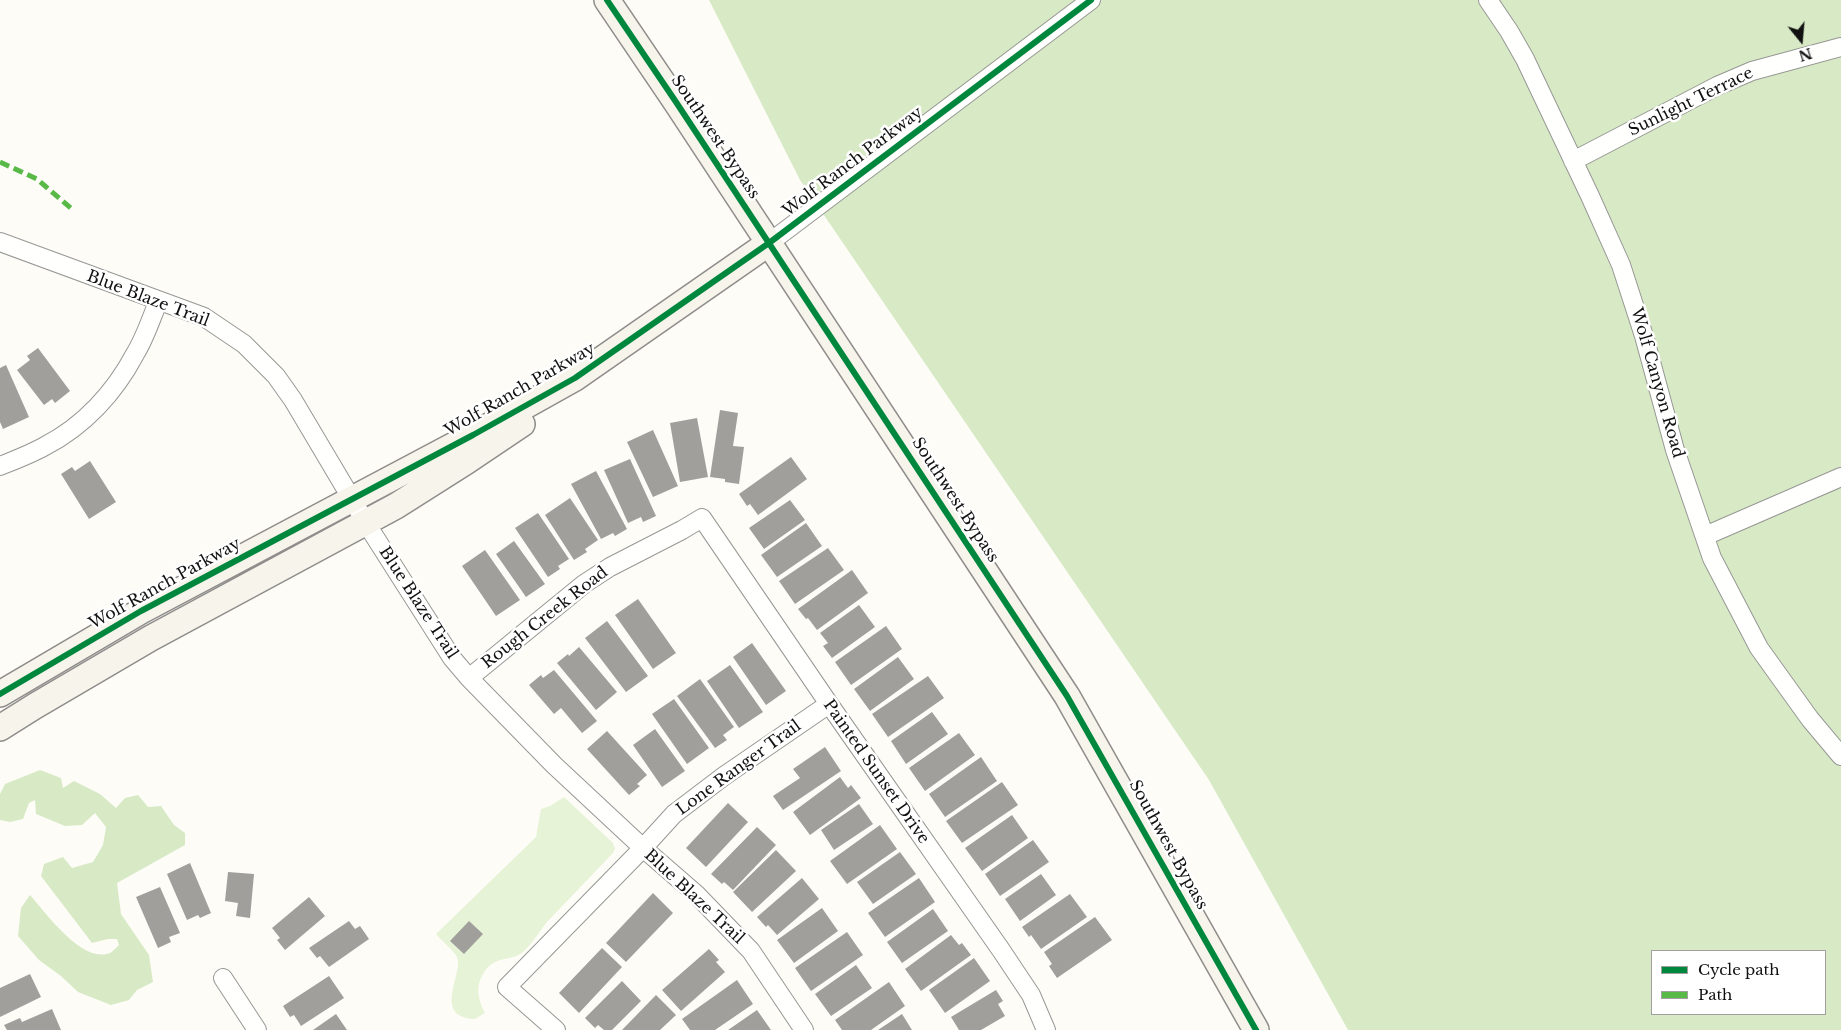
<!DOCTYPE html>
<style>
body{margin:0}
#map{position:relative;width:1841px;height:1030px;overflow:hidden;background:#fdfcf7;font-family:"Libre Baskerville",serif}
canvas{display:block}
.legend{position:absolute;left:1651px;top:950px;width:175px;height:65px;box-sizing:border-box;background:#fff;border:1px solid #a0a0a0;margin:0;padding:6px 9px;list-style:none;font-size:15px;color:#111}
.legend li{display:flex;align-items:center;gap:10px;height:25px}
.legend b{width:25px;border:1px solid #a0a0a0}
.north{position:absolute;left:1776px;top:15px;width:50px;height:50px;-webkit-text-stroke:4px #fff;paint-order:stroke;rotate:163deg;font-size:14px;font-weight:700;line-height:20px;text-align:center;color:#111}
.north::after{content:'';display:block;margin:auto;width:18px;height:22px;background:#111;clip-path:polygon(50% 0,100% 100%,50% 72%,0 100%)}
</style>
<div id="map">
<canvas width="1841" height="1030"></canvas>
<ul class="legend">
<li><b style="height:6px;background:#00873e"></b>Cycle path</li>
<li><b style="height:6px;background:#58b947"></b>Path</li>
</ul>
<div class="north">N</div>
</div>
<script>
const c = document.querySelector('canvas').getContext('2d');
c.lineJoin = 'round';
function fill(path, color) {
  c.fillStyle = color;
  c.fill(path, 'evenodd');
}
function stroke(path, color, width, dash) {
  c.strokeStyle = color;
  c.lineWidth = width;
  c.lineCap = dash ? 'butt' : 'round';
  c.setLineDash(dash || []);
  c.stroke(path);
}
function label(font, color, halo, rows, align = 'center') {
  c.font = font + ' "Libre Baskerville",serif';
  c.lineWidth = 5;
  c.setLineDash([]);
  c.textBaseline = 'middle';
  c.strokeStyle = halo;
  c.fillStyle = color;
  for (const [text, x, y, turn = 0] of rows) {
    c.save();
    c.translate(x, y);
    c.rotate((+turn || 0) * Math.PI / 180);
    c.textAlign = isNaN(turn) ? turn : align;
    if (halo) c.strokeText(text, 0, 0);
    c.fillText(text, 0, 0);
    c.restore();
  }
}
fill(new Path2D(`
 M 564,797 L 613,843 L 615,849 L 613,853 C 591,876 569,899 547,922 C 539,932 532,944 523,952 C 510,963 494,953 482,976 C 475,988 479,1002 485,1013 L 475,1019 C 431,1017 464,974 457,957 C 455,952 441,940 436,934 L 536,837 L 541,809 L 550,806 Z`), '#e7f3d7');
fill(new Path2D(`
 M 709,0 L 1841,0 L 1841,1030 L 1348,1030 L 1209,780 L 800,180 ZM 1652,951 L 1825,951 L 1825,1014 L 1652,1014 Z
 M 40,770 L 61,778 L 63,788 L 74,781 L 100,794 L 116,808 L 125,798 L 138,795 L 148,807 L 161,806 L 174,825 L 185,833 L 185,845 L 117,883 L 121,914 L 149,955 L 153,982 L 137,990 L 129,1000 L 111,1005 L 78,992 L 61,976 L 39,960 L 18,936 L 21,908 L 30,895 C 46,913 82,964 110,953 C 113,951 117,947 119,945 L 117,939 L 108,939 L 92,943 L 41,876 L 44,864 L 63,857 L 72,868 L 93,862 L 103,845 L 106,827 L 95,813 L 82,825 L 65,826 L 36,814 L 35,800 L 29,803 L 23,819 L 10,822 L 0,820 L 0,794 L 5,784 Z`), '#d8eac5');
fill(new Path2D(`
 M 38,348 L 70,391 L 55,403 L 52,399 L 44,405 L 17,370 L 30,360 L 27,356 Z
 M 6,365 L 29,417 L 3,429 L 0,422 L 0,368 Z
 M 720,410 L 738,413 L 733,446 L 744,447 L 739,484 L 725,482 L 725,479 L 710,477 Z
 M 697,418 L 708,477 L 680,482 L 670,423 Z
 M 653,430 L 678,486 L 653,497 L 627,442 Z
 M 791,457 L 807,479 L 758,515 L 750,504 L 747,506 L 739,494 Z
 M 630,459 L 656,516 L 643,522 L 641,517 L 628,523 L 604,470 Z
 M 90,461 L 116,502 L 89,519 L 61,474 L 72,467 L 75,471 Z
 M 596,471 L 627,529 L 615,536 L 613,533 L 601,539 L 571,484 Z
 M 570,498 L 598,540 L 585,549 L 587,552 L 574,560 L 545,515 Z
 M 790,500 L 805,520 L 764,549 L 749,528 Z
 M 538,513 L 569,559 L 558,566 L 560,569 L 548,577 L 515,528 Z
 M 806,523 L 822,546 L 777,577 L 761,555 Z
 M 514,541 L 545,584 L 526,597 L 496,554 Z
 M 828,548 L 844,570 L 795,604 L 779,581 Z
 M 485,550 L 520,600 L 496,616 L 462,566 Z
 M 852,570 L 868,593 L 817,630 L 808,618 L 806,619 L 798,609 Z
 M 638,599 L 676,653 L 653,669 L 615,615 Z
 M 859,605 L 875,627 L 832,658 L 823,646 L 828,643 L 820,633 Z
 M 607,621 L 648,676 L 626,692 L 585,638 Z
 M 886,626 L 902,649 L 851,685 L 835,662 Z
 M 752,643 L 786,691 L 766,705 L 733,657 Z
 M 579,647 L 617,692 L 596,710 L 557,663 L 568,654 L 569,656 Z
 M 898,657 L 914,679 L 870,711 L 854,689 Z
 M 730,665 L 763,712 L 739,728 L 707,681 Z
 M 554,670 L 597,721 L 582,733 L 561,708 L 554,714 L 529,685 L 541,675 L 543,678 Z
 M 928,676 L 944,698 L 888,737 L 872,714 Z
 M 700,679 L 734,727 L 723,735 L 727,740 L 715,748 L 677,696 Z
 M 674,699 L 709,748 L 687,764 L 652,714 Z
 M 932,712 L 948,734 L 906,764 L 891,741 Z
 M 655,729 L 685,771 L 662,787 L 633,745 Z
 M 607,731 L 647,775 L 637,784 L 640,786 L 629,795 L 587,749 Z
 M 959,733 L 975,755 L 925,791 L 909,768 Z
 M 825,747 L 841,771 L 783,810 L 773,796 L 800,778 L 793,769 Z
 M 981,757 L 997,781 L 945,817 L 929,794 Z
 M 840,777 L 848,788 L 851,785 L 861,798 L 810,835 L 793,812 Z
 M 1002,782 L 1018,805 L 962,843 L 946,821 Z
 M 728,803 L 748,822 L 706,867 L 686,848 Z
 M 859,804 L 873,824 L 834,850 L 821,830 Z
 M 1012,815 L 1028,838 L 982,871 L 965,848 Z
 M 880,825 L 897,849 L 847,884 L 830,861 Z
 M 757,827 L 776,845 L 733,890 L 724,882 L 722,884 L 711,874 Z
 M 1033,840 L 1049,862 L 1000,896 L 985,874 Z
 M 776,850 L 796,871 L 752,912 L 733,892 Z
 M 900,852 L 916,874 L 873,904 L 857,882 Z
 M 190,863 L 211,913 L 200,918 L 198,915 L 187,920 L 167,874 Z
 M 228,872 L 254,874 L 250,918 L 236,916 L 238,903 L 225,901 Z
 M 1041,874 L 1056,895 L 1020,921 L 1005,899 Z
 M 802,878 L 819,899 L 777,935 L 768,925 L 766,927 L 757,917 Z
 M 919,878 L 935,902 L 885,937 L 868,913 Z
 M 160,887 L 180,933 L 169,937 L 171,942 L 158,948 L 136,897 Z
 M 653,893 L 673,913 L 626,962 L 606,943 Z
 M 1070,894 L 1087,917 L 1041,949 L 1031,935 L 1029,937 L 1022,927 Z
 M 309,897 L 325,916 L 285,950 L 277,940 L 280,938 L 272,928 Z
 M 822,908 L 838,931 L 794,963 L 777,940 Z
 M 933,909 L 948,931 L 902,963 L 887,942 Z
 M 1095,917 L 1112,940 L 1057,978 L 1049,966 L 1052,964 L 1044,952 Z
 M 349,921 L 355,929 L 360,926 L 369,939 L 329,967 L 320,956 L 317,958 L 309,948 Z
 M 469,921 L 483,934 L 464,954 L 450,941 Z
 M 847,932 L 863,955 L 811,991 L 795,968 Z
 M 951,935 L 959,945 L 962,943 L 971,955 L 921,991 L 905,969 Z
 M 602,948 L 622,967 L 579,1013 L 559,993 Z
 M 709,949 L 719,960 L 716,962 L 725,972 L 681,1011 L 662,990 Z
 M 974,958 L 990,981 L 945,1013 L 929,990 Z
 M 856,965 L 872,988 L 831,1016 L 815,994 Z
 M 30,974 L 41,997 L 0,1017 L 0,988 Z
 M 329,976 L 344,998 L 301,1026 L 294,1015 L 290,1017 L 283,1006 Z
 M 737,980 L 753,1004 L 715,1030 L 690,1030 L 682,1019 Z
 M 622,981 L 641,1001 L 612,1030 L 604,1030 L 598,1025 L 595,1028 L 585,1018 Z
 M 889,982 L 905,1006 L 871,1030 L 842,1030 L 835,1020 Z
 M 996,990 L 1003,1001 L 998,1004 L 1005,1016 L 981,1030 L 959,1030 L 951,1017 Z
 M 656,995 L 676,1015 L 660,1030 L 622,1030 Z
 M 52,1009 L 61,1030 L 7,1030 L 4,1025 L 20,1018 L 22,1022 Z
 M 757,1010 L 771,1030 L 728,1030 Z
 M 336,1014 L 347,1030 L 313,1030 Z
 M 902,1014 L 912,1030 L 878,1030 Z`), '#a19f9c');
const street = new Path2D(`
 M 1488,0 L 1509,31 L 1525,59 L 1590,196 L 1621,265 L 1644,336 L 1675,450 L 1712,558 L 1759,648 L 1810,719 L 1841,756
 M 1573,161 L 1717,86 L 1752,71 L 1841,47
 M 0,242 L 204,317 L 244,344 L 276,376 L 293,400 L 366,523 L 452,658 L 469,678 L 554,765 L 643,848 L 696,894 L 751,951 L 804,1030
 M 769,243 L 1091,0
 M 0,466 C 15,460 31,454 45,446 C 84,426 115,392 135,354 C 145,338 151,319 158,302
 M 1705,536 L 1841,477
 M 469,678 L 584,584 L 610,567 L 682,530 L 702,518 L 829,704 L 1001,950 L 1031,995 L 1046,1030
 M 223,978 L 257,1030
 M 556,1030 L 507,987 L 643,848 L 674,814 L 724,776 L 829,704`);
const secondary = new Path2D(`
 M 607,0 L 676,102 L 1067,696 L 1256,1030
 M 0,694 L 141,611 L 473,435 L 575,378 L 769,243
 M 0,728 L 35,706 L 151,638 L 396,506 L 467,461 L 522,424`);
stroke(street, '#979795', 20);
stroke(secondary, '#8e8d8b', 28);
stroke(street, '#fffffe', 18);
stroke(secondary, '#f6f4eb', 25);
stroke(new Path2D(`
 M 0,162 L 37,179 L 73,210`), '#58b947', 5, [10, 5]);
stroke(new Path2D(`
 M 607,0 L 676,102 L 1067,696 L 1256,1030
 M 0,694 L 141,611 L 473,435 L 575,378 L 769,243 L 1091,0`), '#00873e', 6);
label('16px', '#111', '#fff', [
 ["Sunlight Terrace",1691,102,-26],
 ["Southwest Bypass",715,137,56],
 ["Wolf Ranch Parkway",853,162,-37],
 ["Blue Blaze Trail",148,299,21],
 ["Wolf Canyon Road",1657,383,74],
 ["Wolf Ranch Parkway",520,390,-30],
 ["Southwest Bypass",955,500,57],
 ["Wolf Ranch Parkway",165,584,-29],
 ["Blue Blaze Trail",418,603,57],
 ["Rough Creek Road",545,618,-38],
 ["Lone Ranger Trail",739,768,-36],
 ["Painted Sunset Drive",876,772,55],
 ["Southwest Bypass",1168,845,61],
 ["Blue Blaze Trail",694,897,43]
]);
</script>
